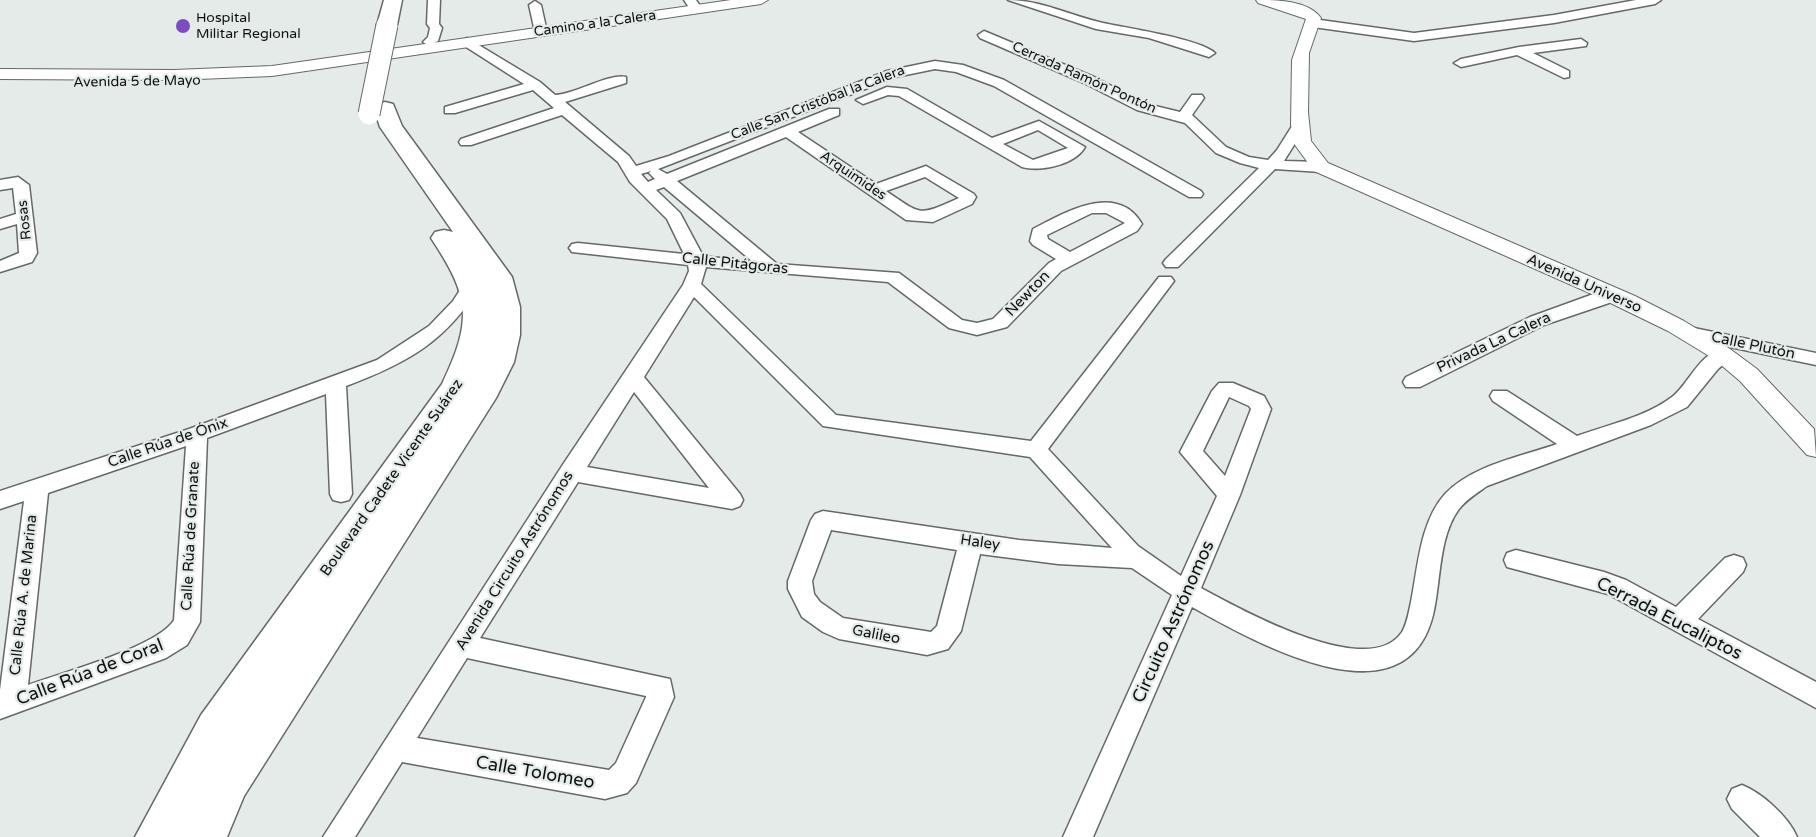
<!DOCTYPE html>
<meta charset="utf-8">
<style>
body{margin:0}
canvas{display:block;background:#e4ebe8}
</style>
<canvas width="1816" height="837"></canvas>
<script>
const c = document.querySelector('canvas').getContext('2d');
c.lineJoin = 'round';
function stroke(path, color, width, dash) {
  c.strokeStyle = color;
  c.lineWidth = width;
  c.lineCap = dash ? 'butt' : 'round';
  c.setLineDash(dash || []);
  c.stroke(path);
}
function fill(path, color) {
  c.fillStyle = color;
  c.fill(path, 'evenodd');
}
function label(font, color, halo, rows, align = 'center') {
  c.font = font + ' "Varela Round",sans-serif';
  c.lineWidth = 4.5;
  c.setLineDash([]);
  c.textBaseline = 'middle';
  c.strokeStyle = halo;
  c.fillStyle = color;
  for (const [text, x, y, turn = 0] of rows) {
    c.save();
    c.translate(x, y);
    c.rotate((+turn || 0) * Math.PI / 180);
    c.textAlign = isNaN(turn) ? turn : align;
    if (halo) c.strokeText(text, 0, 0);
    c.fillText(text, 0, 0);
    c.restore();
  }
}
const minor = new Path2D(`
 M 428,0 L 440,0 L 439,24 L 442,28 L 438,41 L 429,46 L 423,42 L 428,37 L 430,28 L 427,24 Z
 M 684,0 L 696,0 L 702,9 L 692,12 Z
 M 1008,0 C 1041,0 1071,16 1103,23 C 1126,28 1201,39 1215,53 L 1209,57 L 1149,38 L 1096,29 Z
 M 1636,0 L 1661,0 L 1655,4 L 1554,23 L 1414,41 L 1313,27 L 1307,23 L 1313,19 L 1414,33 L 1554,15 Z
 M 535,1 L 541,5 L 547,32 L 541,36 L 535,32 L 529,5 Z
 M 984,31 L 1094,77 L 1147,104 L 1180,112 L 1192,95 L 1202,95 L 1204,98 L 1192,115 L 1226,147 L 1249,157 L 1268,160 L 1277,150 L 1294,123 L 1304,123 L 1306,126 L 1284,161 L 1321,162 L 1329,167 L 1321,172 L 1275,169 L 1178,267 L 1166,267 L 1163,263 L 1166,259 L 1259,168 L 1240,163 L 1216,153 L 1185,123 L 1137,110 L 1084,83 L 980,38 L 978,35 Z
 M 467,38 L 540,82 L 555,95 C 576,94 609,73 626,77 L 626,83 L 565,102 L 629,156 L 636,166 L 669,156 L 887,71 L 935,61 L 963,65 L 1004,80 L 1201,191 L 1203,194 L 1201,197 L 1189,197 L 994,86 L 956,72 L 935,69 L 896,77 L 658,169 L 667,174 L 829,109 L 839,109 L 839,115 L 798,132 L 876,184 L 926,166 L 974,194 L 976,197 L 972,204 L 933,222 L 906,220 L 786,137 L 677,181 L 777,264 L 899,273 L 962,320 L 977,323 L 993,319 L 1049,263 L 1056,259 L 1033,245 L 1030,241 L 1033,229 C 1064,213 1117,181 1142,224 L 1137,231 L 1061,271 L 1007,327 L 977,335 L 949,328 L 888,282 L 706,267 L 701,284 L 836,415 L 1031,441 L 1159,277 L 1171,277 L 1174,281 L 1048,449 L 1138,546 L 1181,576 L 1217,496 L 1180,452 L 1212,391 L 1219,383 L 1233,383 L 1264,396 L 1271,409 L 1240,495 L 1201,588 C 1238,608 1369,682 1402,632 C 1407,624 1409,611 1411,602 C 1418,567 1420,522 1445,494 C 1473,465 1520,457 1557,444 L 1493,401 L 1490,396 L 1493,391 L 1507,391 L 1577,436 C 1607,425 1646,417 1672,397 C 1690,384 1703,343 1731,351 L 1734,355 L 1718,369 L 1687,407 L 1651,425 L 1487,486 C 1477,493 1466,500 1459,509 C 1438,537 1441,583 1433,615 C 1405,728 1253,641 1192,607 L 1093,837 L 1063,837 L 1172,595 L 1132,568 L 1058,564 L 980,554 L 961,631 L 948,649 L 927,655 L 839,639 L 823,632 L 802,617 L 788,589 L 788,581 L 811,520 L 815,514 L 823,511 L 1019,540 L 1112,548 L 1030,457 L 823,426 L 694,297 L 644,377 L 740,494 L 743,500 L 740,506 L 732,509 L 578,482 L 480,638 L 670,679 L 674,697 L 636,783 L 627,793 L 605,799 L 402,762 L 355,837 L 323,837 L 562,466 L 683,285 L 689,271 L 688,265 L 572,252 L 569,248 L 572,244 L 578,243 L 684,254 L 667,219 L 630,182 L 618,162 L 562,115 L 471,145 L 461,145 L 459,142 L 461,139 L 554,108 L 533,90 L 455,113 L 445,113 L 445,107 L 524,84 L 463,45 L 461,42 ZM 651,171 L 649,173 L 655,179 L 648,182 L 641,174 ZM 925,177 L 959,198 C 918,216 923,216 886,191 ZM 664,187 L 753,262 L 703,256 L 680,213 L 656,190 ZM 1092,213 L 1106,213 L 1125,223 L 1070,252 L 1048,239 L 1047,235 ZM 634,392 L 709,488 L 587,467 ZM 1229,397 L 1249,406 L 1251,409 L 1225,476 L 1203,451 ZM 831,530 L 957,550 L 937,626 L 931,632 L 843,618 L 820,602 L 814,594 L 812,581 ZM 467,658 L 646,696 L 646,697 L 616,763 L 609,770 L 417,738 Z
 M 1581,39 L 1587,43 L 1586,46 L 1533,53 L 1569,71 L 1569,77 L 1564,78 L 1517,55 L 1461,67 L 1454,63 L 1461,59 L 1519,47 Z
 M 887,87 L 907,89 L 992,138 L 1039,121 L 1085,147 C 1075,165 1040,172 1022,167 L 899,96 L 888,95 L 863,104 L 856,100 ZM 1038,130 L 1068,148 L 1033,160 L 1003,144 Z
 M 18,177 L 29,185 L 37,253 L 32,262 L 0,272 L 0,261 L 19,253 L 17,224 L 0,229 L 0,219 L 16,214 L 13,188 L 0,190 L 0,180 Z
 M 473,278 L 482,283 C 447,341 408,363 346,386 L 352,494 L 349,500 L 341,502 L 333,500 L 330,494 L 326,394 L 207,438 L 200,622 L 187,645 L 166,658 L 0,719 L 0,690 L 24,501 L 0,509 L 0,491 L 189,429 L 377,360 L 429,326 L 453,301 L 467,279 ZM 186,446 L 174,620 C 158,647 61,673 28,685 L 48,493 Z
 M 1610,288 L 1619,294 L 1609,303 L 1544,325 L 1420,387 L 1406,387 L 1403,382 L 1406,377 L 1530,317 Z
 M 1689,327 L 1816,353 L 1816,365 L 1682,337 L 1679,333 L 1682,329 Z
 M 1516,550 L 1604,572 L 1626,580 L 1676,607 L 1725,558 L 1734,555 L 1743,558 L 1746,565 L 1743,572 L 1698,619 L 1816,682 L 1816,708 L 1608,594 L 1507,567 L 1504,560 L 1507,553 Z
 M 1742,785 C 1762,793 1789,817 1797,837 L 1760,837 L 1732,809 L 1727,799 L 1732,789 Z`);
const tertiary = new Path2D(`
 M 731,0 L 768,0 L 761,4 L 272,76 L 174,80 L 0,79 L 0,69 L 174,70 L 272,66 Z
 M 1256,0 C 1276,0 1308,0 1321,18 L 1309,53 L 1308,112 L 1311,141 L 1328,163 L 1635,296 L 1684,321 L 1730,349 L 1757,369 L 1814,429 L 1816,457 L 1807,455 L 1740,381 L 1714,359 L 1668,331 L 1594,295 L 1314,171 L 1295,145 L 1291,125 L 1292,60 L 1306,19 L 1258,3 Z`);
const primary = new Path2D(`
 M 384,0 L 402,0 L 397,25 L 387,31 L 377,25 Z
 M 385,102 L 393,104 L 402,126 L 512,277 L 520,307 L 520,335 L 514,362 L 496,398 L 244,796 L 227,837 L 135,837 L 201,715 L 442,384 C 473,319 470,297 431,238 L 435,232 L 444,230 L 453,232 L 380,127 L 374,109 L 377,104 Z`);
stroke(minor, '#646a68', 3);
stroke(tertiary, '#646a68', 2);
stroke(primary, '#646a68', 3);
fill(minor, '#fff');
fill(tertiary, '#fff');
fill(primary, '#fff');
const primaryBridge = new Path2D(`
 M 369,114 L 387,25`);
stroke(primaryBridge, '#646a68', 23, []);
stroke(primaryBridge, '#fff', 21);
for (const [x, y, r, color] of [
 [183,26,8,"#7d4cc4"]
]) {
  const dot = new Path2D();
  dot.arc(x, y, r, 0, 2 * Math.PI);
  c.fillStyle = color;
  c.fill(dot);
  stroke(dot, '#e4ebe8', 2);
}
label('14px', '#0e1110', '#e4ebe8', [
 ["Hospital",196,18],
 ["Militar Regional",196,34]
], 'left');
label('14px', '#0e1110', '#e4ebe8', [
 ["Camino a la Calera",595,24,-8],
 ["Cerrada Ramón Pontón",1084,78,24],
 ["Avenida 5 de Mayo",137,82,-1],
 ["Calle San Cristóbal la Calera",818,103,-21],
 ["Arquimides",853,176,34],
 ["Rosas",25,220,-96]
]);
label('15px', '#0e1110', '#e4ebe8', [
 ["Calle Pitágoras",735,264,6],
 ["Avenida Universo",1584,284,24],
 ["Newton",1028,294,-46],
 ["Privada La Calera",1494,343,-25],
 ["Calle Plutón",1753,346,12],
 ["Calle Rúa de Ónix",168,443,-19],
 ["Boulevard Cadete Vicente Suárez",392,478,-55],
 ["Calle Rúa de Granate",191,536,-87],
 ["Haley",980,543,8],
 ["Avenida Circuito Astrónomos",515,561,-58],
 ["Calle Rúa A. de Marina",24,595,-84],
 ["Galileo",876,635,11]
]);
label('18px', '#0e1110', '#e4ebe8', [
 ["Cerrada Eucaliptos",1669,619,27],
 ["Circuito Astrónomos",1174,622,-66],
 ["Calle Rúa de Coral",90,673,-21],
 ["Calle Tolomeo",535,773,10]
]);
</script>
